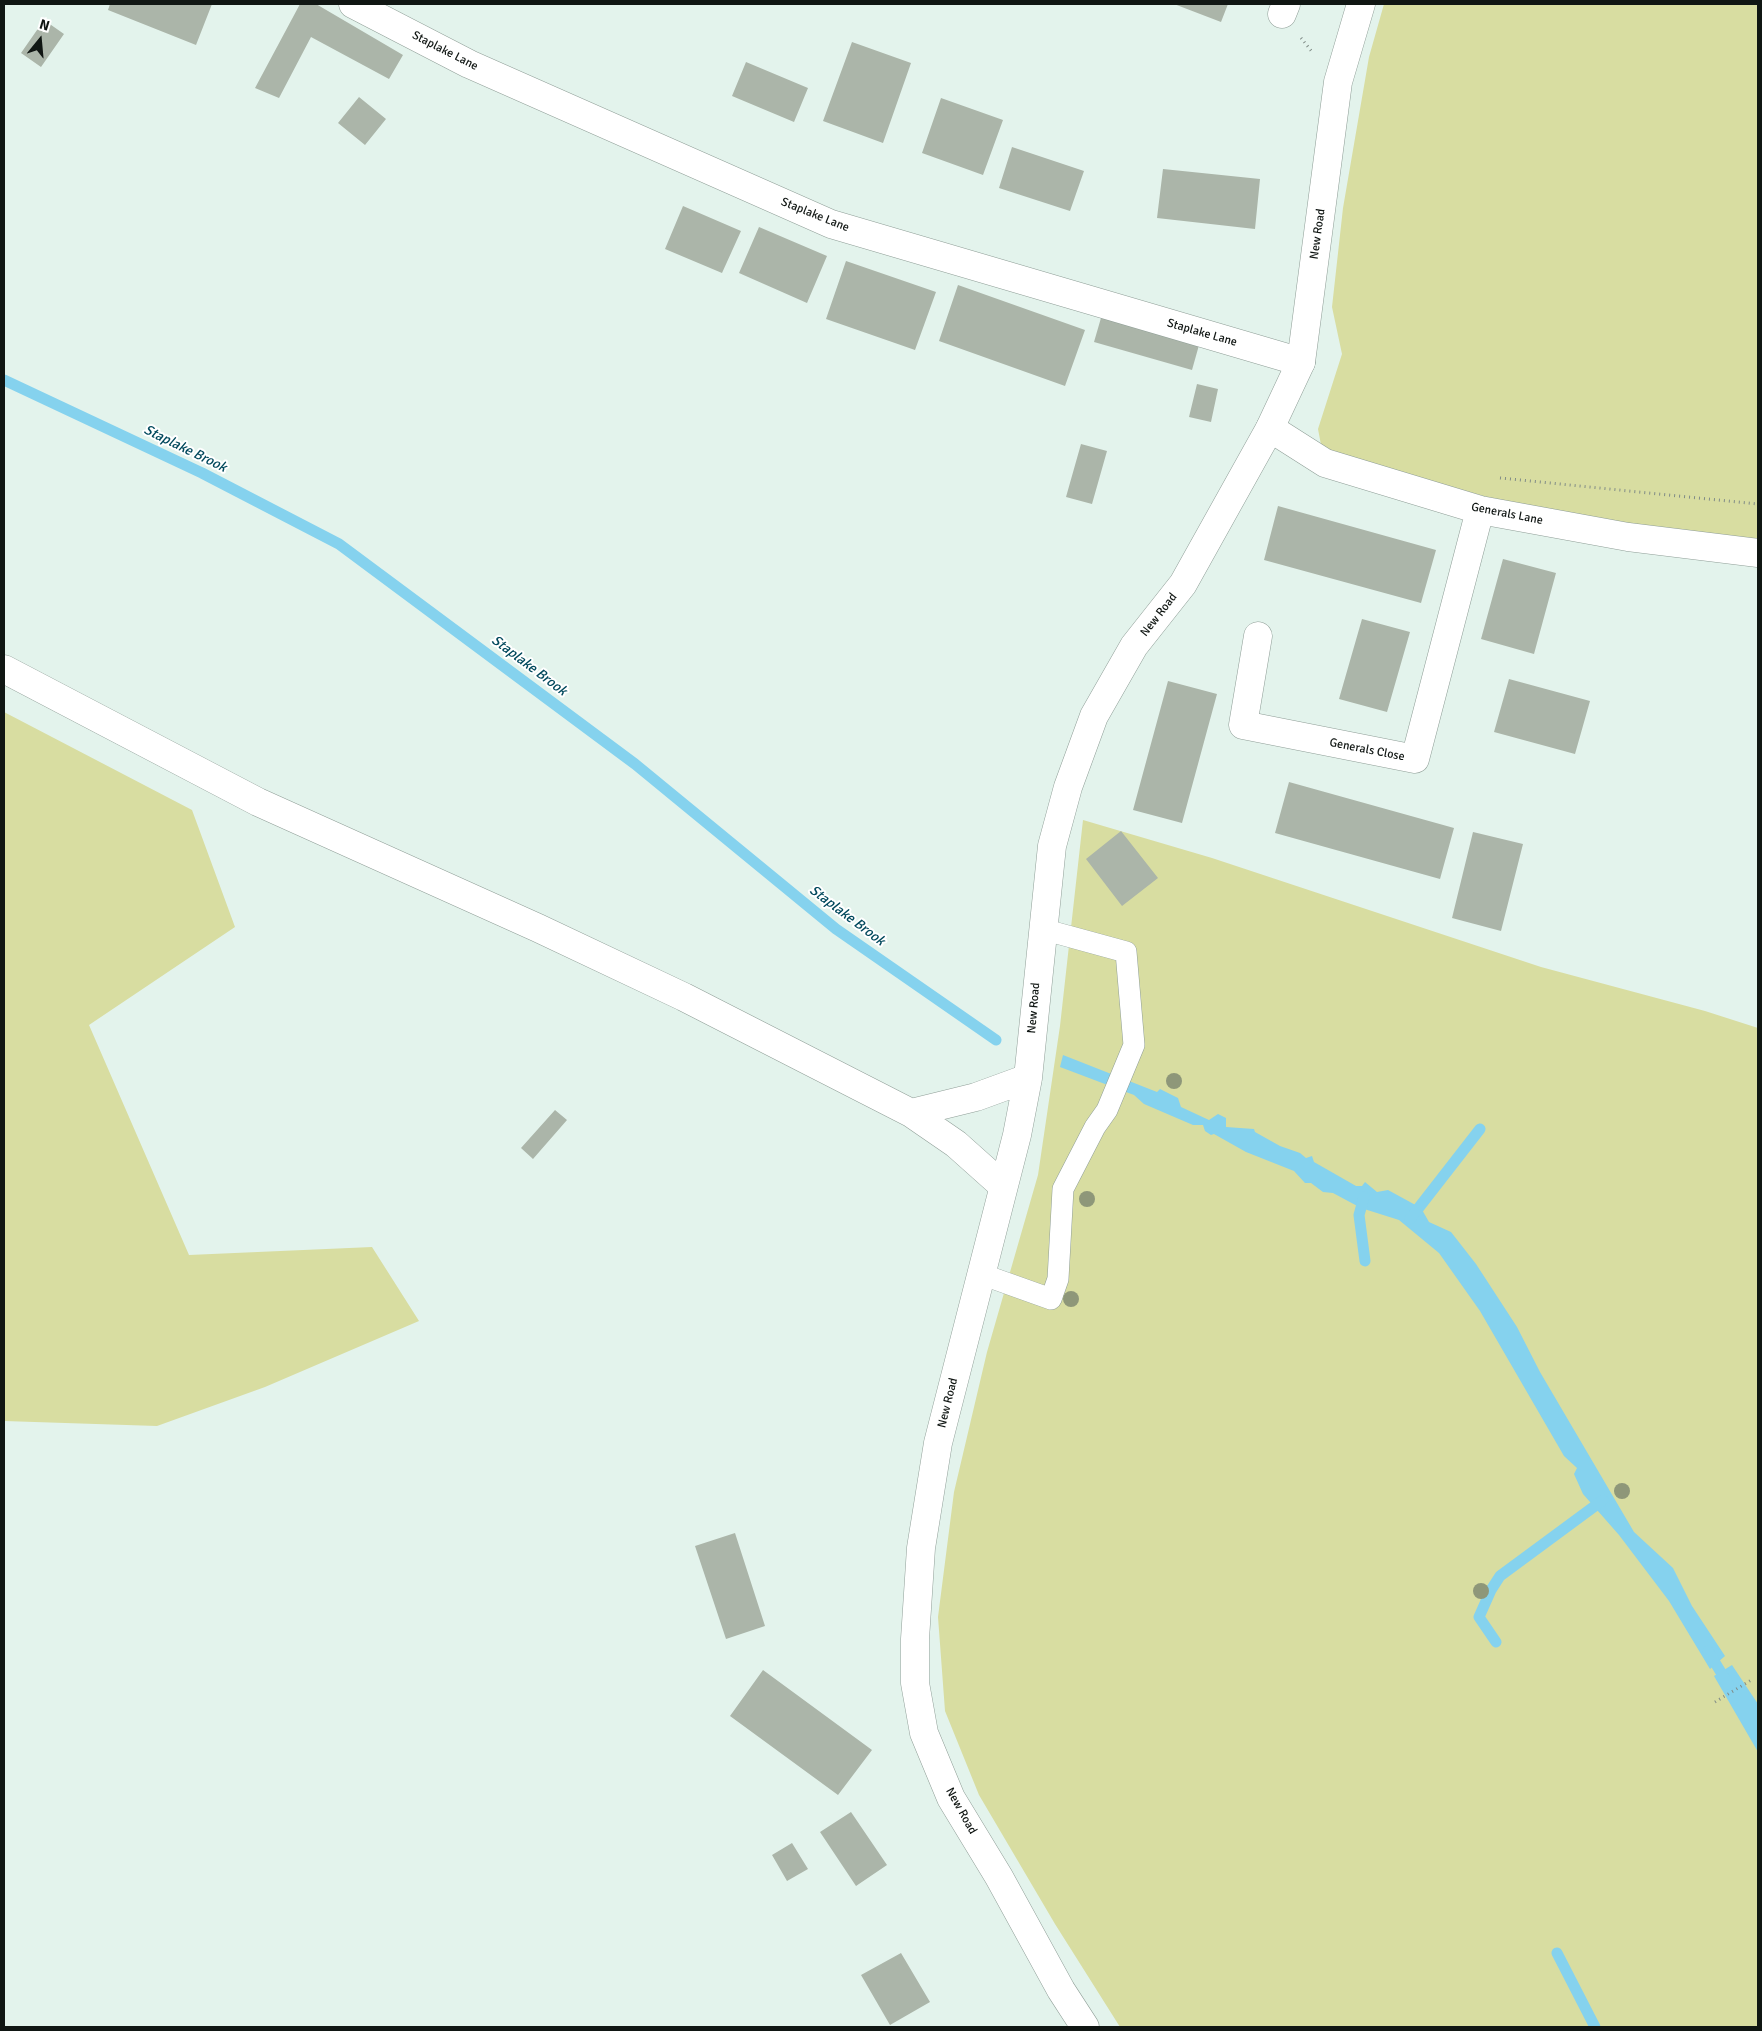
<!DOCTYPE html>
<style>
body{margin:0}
#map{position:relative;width:1762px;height:2031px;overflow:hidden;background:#e3f3ec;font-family:Signika,sans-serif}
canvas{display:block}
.frame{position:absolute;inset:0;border:5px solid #101613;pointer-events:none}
.north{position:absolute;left:15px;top:15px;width:50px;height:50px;-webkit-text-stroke:4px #fff;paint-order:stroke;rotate:17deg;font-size:14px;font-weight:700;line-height:20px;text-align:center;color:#101613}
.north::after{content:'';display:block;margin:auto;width:18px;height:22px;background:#101613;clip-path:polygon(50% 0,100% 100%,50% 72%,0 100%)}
</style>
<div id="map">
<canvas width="1762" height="2031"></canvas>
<div class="frame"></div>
<div class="north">N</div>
</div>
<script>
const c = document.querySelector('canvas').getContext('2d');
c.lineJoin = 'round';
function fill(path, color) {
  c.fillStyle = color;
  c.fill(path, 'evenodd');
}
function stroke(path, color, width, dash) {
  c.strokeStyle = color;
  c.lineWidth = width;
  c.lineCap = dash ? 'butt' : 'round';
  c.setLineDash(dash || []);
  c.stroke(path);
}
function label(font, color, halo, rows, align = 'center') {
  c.font = font + ' Signika,sans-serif';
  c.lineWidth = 4;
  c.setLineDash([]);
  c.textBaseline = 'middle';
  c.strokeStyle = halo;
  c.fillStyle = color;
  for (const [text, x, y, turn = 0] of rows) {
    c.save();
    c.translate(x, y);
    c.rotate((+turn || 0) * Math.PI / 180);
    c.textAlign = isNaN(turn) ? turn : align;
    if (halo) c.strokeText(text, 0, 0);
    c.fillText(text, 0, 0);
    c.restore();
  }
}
fill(new Path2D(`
 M 1384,4 L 1758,4 L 1758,550 L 1640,533 L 1483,496 L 1322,450 L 1318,429 L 1342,354 L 1332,307 L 1343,208 L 1369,57 Z
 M 4,712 L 192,810 L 235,927 L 89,1025 L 189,1255 L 372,1247 L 419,1321 L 265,1387 L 157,1426 L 4,1421 Z
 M 1083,820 L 1212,858 L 1541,967 L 1705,1011 L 1758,1028 L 1758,2027 L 1120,2027 L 1055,1924 L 979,1795 L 945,1711 L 938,1617 L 954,1492 L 987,1352 L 1038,1175 L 1060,1026 Z`), '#d8dda1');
fill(new Path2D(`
 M 1063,1055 L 1157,1092 L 1160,1089 L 1178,1098 L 1181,1107 L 1209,1120 L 1218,1114 L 1226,1118 L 1226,1127 L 1254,1129 L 1255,1132 L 1280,1146 L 1300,1153 L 1306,1158 L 1312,1156 L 1314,1162 L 1356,1186 L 1362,1186 L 1365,1182 L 1377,1192 L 1388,1190 L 1421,1208 L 1429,1222 L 1451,1232 L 1476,1264 L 1517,1327 L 1540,1372 L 1634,1532 L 1673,1568 L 1692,1606 L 1725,1656 L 1710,1669 L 1669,1601 L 1619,1535 L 1583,1494 L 1574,1474 L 1577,1468 L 1564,1456 L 1480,1311 L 1439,1253 L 1399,1220 L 1361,1208 L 1333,1193 L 1323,1192 L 1311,1183 L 1305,1183 L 1294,1171 L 1246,1152 L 1214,1134 L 1211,1135 L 1205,1131 L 1203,1125 L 1193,1125 L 1144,1104 L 1134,1095 L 1060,1067 Z
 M 1732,1665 L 1758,1704 L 1758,1752 L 1714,1676 Z`), '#85d2ee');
stroke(new Path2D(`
 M 4,380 L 202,473 L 339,544 L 635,764 L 836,929 L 996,1040
 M 1364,1197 L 1359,1215 L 1365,1261
 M 1410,1219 L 1480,1129
 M 1496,1642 L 1479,1617 L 1491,1590 L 1500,1576 L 1603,1500
 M 1708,1651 L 1728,1684
 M 1557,1953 L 1595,2027`), '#85d2ee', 11);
fill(new Path2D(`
 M 110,4 L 212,4 L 196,45 L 108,10 Z
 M 300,4 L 316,4 L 403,55 L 389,79 L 311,37 L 279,98 L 255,88 Z
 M 1174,4 L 1228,4 L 1221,22 Z
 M 44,20 L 64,34 L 41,67 L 21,53 Z
 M 852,42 L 911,63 L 883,143 L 823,121 Z
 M 746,62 L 808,88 L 794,122 L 732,96 Z
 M 359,97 L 386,119 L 365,145 L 338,123 Z
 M 941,98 L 1003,120 L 983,175 L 922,153 Z
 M 1012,147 L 1084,171 L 1070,211 L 999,188 Z
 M 1163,169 L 1260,179 L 1255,229 L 1157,218 Z
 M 683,206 L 741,231 L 722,273 L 665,249 Z
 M 759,227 L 827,256 L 807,303 L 739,273 Z
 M 846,261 L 936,292 L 915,350 L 826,319 Z
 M 958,285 L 1085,330 L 1065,386 L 939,341 Z
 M 1103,311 L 1201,338 L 1192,370 L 1094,342 Z
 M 1197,384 L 1218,389 L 1211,422 L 1189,417 Z
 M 1081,444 L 1107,451 L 1092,504 L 1066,497 Z
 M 1278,506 L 1436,550 L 1421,603 L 1264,560 Z
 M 1503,559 L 1556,573 L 1534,654 L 1481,639 Z
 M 1362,619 L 1410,632 L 1387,712 L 1339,699 Z
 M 1509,679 L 1590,701 L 1575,754 L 1494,732 Z
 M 1168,681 L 1217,694 L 1182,823 L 1133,810 Z
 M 1289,782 L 1454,828 L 1440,879 L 1275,833 Z
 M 1121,831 L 1158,878 L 1122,906 L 1086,859 Z
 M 1473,832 L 1523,844 L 1501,931 L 1452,918 Z
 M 555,1110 L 567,1120 L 533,1159 L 521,1148 Z
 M 735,1533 L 765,1626 L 726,1639 L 695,1546 Z
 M 763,1670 L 872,1750 L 838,1795 L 730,1716 Z
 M 851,1812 L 887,1865 L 856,1886 L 820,1832 Z
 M 792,1843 L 808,1869 L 787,1881 L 772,1855 Z
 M 901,1953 L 930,2002 L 890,2025 L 861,1975 Z`), '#abb5a9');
const lane = new Path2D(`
 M 981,1274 L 1051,1299 L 1058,1279 L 1063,1189 L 1095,1127 L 1107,1110 L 1134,1045 L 1126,952 L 1042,929`);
const street = new Path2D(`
 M 353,4 L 469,64 L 831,224 L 1301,362
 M 1282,14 L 1286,4
 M 1270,428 L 1325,463 L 1480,510 L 1628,537 L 1758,553
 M 1258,636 L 1243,725 L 1415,759 L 1480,510`);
const secondary = new Path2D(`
 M 4,669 L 258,802 L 538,928 L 684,997 L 911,1113 L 976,1097 L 1028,1078
 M 911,1113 L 956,1144 L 1003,1186
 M 1085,2027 L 1061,1990 L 999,1877 L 951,1798 L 924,1733 L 915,1683 L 915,1639 L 921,1548 L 938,1443 L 1017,1135 L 1028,1078 L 1052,846 L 1068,787 L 1094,716 L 1134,646 L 1183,584 L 1270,428 L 1301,362 L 1338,82 L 1361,4`);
stroke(lane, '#8f9e97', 22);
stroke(street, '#8f9e97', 29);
stroke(secondary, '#8f9e97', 29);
stroke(new Path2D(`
 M 1301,38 L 1313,53
 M 1500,478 L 1758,504
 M 1715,1702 L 1753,1679`), '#818c87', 3, [1, 4]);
stroke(lane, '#fff', 21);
stroke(street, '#fff', 28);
stroke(secondary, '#fff', 28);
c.fillStyle = '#8e9779';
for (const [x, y] of [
 [1174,1081],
 [1087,1199],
 [1071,1299],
 [1622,1491],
 [1481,1591]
]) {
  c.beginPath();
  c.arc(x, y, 8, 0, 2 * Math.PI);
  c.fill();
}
label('12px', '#101613', '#fff', [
 ["Staplake Lane",445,51,27],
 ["Staplake Lane",815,215,22],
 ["New Road",1318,234,-82],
 ["Staplake Lane",1202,333,16],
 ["Generals Lane",1507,514,11],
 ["New Road",1159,615,-52],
 ["Generals Close",1367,750,11],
 ["New Road",1034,1008,-85],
 ["New Road",948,1403,-76],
 ["New Road",961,1811,61]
]);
label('italic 14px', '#01485c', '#fff', [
 ["Staplake Brook",185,449,26],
 ["Staplake Brook",529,666,37],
 ["Staplake Brook",847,916,37]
]);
</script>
